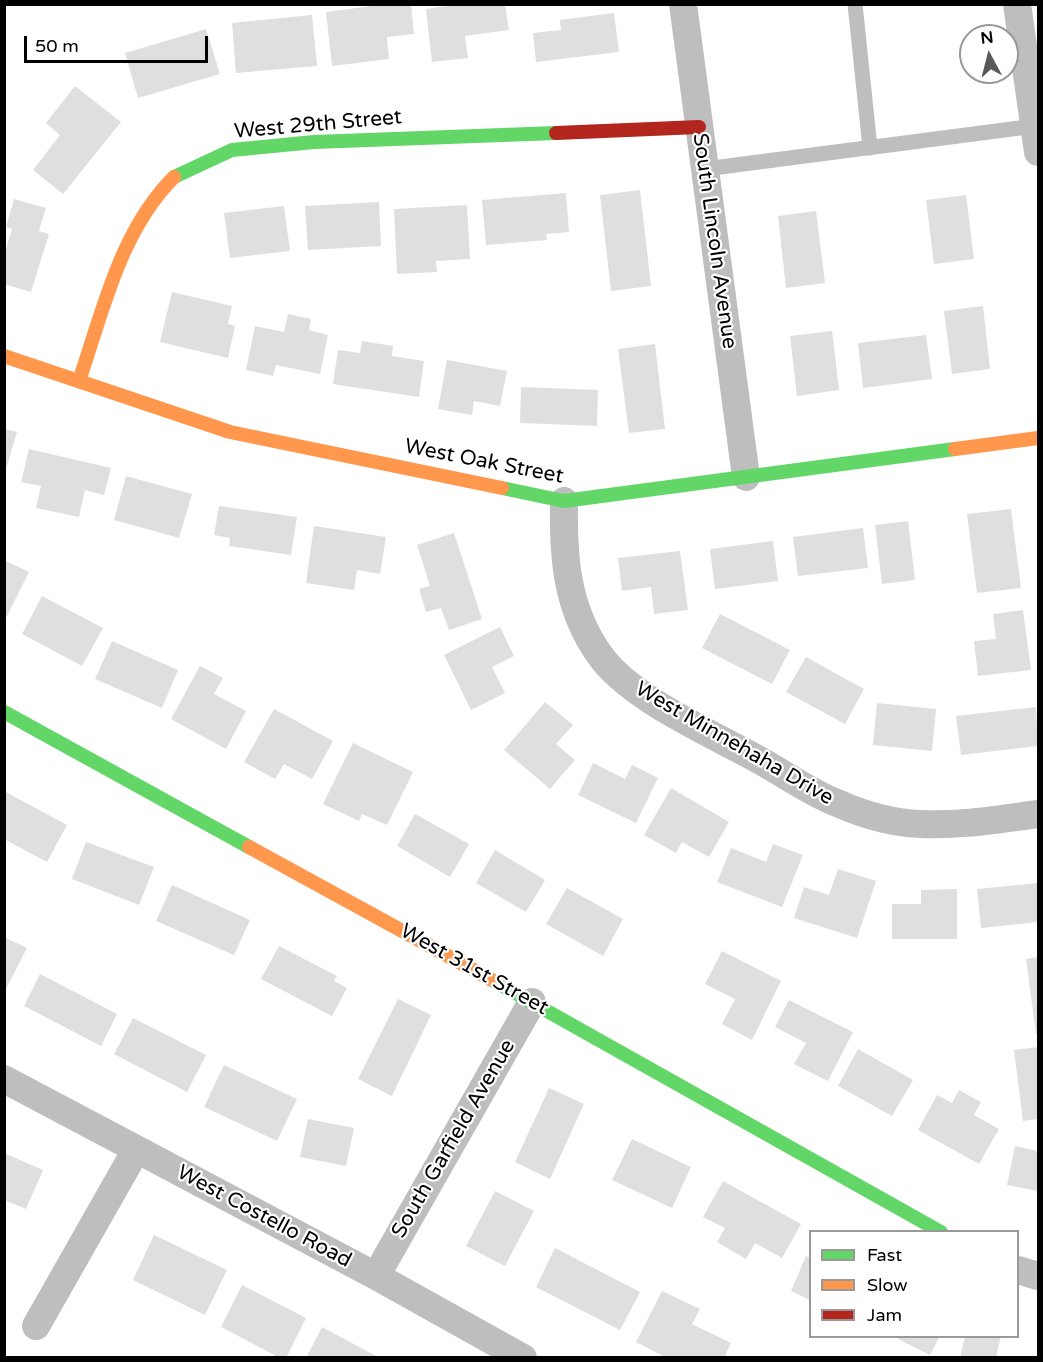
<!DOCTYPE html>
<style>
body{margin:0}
#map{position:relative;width:1043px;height:1362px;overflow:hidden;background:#fff;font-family:"Varela Round",sans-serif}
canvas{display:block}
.frame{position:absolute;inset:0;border:6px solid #000;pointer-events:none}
.legend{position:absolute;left:809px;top:1230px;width:210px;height:108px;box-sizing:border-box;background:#fff;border:2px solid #999;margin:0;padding:8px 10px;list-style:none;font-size:18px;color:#000}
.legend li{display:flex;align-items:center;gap:12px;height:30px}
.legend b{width:30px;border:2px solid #999}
.north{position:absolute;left:959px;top:24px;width:60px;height:60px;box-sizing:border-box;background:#fff;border:2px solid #999;border-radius:50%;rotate:353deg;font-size:16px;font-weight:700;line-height:24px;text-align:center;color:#000}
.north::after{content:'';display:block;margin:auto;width:21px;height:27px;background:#595959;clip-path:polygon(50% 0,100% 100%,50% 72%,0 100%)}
.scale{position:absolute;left:24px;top:36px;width:184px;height:27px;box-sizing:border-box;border:3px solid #000;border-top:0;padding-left:8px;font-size:18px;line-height:21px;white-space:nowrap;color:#000;-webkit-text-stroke:4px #fff;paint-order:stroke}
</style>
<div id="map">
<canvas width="1043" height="1362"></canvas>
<div class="frame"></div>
<ul class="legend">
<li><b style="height:8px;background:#63d668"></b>Fast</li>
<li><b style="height:8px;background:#ff974d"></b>Slow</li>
<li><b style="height:8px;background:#b3261e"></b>Jam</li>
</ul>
<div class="north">N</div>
<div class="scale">50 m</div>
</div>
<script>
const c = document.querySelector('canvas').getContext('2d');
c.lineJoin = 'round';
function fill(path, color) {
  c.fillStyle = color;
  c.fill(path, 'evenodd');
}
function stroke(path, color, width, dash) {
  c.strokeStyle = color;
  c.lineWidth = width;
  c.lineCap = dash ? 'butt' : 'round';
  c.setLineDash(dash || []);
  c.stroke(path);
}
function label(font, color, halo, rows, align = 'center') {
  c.font = font + ' "Varela Round",sans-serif';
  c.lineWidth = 4.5;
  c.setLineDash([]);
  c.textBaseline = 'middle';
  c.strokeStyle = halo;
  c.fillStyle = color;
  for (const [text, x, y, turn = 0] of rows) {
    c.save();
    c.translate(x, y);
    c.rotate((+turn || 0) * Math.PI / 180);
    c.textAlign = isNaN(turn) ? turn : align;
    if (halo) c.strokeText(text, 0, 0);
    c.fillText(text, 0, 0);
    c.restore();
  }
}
fill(new Path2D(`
 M 386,4 L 411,4 L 414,34 L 387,37 L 389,59 L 332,66 L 326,12 Z
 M 460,4 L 505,4 L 509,30 L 465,36 L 468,58 L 432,62 L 426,9 Z
 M 614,13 L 619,52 L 536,62 L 533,33 L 561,30 L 560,20 Z
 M 312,15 L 317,66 L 236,73 L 232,23 Z
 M 206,29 L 220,74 L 138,98 L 125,53 Z
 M 75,86 L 121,122 L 63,194 L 33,170 L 60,135 L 46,123 Z
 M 640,190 L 651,286 L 611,291 L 600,195 Z
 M 566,193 L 569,232 L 546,234 L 547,240 L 486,245 L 482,200 Z
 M 966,195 L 974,259 L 934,264 L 926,200 Z
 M 14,199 L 46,208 L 39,231 L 49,234 L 31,292 L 4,284 L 4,255 L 12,229 L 6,227 Z
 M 379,202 L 381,246 L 308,250 L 305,206 Z
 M 467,205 L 470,259 L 436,261 L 437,272 L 397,274 L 394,209 Z
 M 284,206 L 290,251 L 230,258 L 224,213 Z
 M 816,211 L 825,283 L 786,288 L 778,216 Z
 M 172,292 L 232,306 L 228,324 L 235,326 L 228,358 L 160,342 Z
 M 983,306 L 990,369 L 952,374 L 944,311 Z
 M 288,314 L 311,319 L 309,330 L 328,335 L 320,374 L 276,365 L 273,376 L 246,370 L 255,326 L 284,332 Z
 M 832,331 L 839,390 L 797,396 L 790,336 Z
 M 926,335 L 932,379 L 863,388 L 858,343 Z
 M 362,341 L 393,346 L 392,356 L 424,361 L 419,397 L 333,384 L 338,350 L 360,353 Z
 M 655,344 L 665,429 L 629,433 L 618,349 Z
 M 447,360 L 507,371 L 500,406 L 474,401 L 472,415 L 438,409 Z
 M 521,387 L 598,390 L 597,426 L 520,423 Z
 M 4,429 L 17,432 L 7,466 L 4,465 Z
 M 29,449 L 111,468 L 104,495 L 85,490 L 79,517 L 36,508 L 41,486 L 21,482 Z
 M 126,476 L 192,494 L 179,538 L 114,520 Z
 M 219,506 L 297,517 L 291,555 L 229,546 L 230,538 L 214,535 Z
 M 1011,509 L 1021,588 L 977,593 L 967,514 Z
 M 908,521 L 915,580 L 882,584 L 875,525 Z
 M 314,526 L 386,537 L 380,574 L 357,570 L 354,590 L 306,583 Z
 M 863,528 L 868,568 L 798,576 L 793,537 Z
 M 454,533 L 482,619 L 449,630 L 441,608 L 426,612 L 419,589 L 430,586 L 417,545 Z
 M 773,541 L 778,581 L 715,589 L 710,549 Z
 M 680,551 L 688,610 L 654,614 L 651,587 L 622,591 L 618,558 Z
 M 4,560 L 29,572 L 4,622 Z
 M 42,596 L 103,628 L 82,666 L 22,634 Z
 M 1023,610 L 1031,670 L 978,676 L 974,641 L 996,639 L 993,614 Z
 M 720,614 L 790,650 L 772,684 L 702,648 Z
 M 500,627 L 514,656 L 492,667 L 505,693 L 471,710 L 444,655 Z
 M 112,641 L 178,670 L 162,708 L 95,679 Z
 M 806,657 L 864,689 L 845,724 L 786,692 Z
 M 200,666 L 223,678 L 214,694 L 246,711 L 226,749 L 171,719 Z
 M 545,702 L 573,725 L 556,744 L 575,760 L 550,789 L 504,750 Z
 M 877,703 L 936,709 L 932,751 L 873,745 Z
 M 1036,707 L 1038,746 L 961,755 L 956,716 Z
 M 274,709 L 333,741 L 312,779 L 284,764 L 275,779 L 244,762 Z
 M 353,743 L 413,772 L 387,825 L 362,814 L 359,821 L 323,804 Z
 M 593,763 L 625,779 L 632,765 L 658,778 L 636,823 L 578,795 Z
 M 671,788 L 729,822 L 709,857 L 682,842 L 676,853 L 644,835 Z
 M 4,791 L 67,825 L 47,862 L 4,839 Z
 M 415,814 L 469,844 L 450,877 L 397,846 Z
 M 86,842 L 154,867 L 139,905 L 72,879 Z
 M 773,844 L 803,855 L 782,907 L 717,882 L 731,848 L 766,862 Z
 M 495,850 L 545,880 L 526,912 L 476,883 Z
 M 838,869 L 876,881 L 857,938 L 794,918 L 804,887 L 829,895 Z
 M 1038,883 L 1038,922 L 981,928 L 977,889 Z
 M 172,885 L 250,920 L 234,955 L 156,921 Z
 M 567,888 L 623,919 L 603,956 L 546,924 Z
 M 957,889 L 957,939 L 892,939 L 892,904 L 921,904 L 921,890 Z
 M 4,937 L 27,948 L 4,993 Z
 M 279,946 L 337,976 L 334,981 L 347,988 L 332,1016 L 261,979 Z
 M 722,951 L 781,981 L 752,1040 L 722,1024 L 735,999 L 705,984 Z
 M 1038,957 L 1038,1034 L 1036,1034 L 1026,959 Z
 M 40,974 L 117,1014 L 101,1046 L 24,1006 Z
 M 398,999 L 431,1015 L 392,1096 L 358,1079 Z
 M 789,1000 L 853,1032 L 828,1081 L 794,1064 L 806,1043 L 775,1027 Z
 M 133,1018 L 206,1055 L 187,1092 L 114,1054 Z
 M 1038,1047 L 1038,1119 L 1023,1121 L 1014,1050 Z
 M 858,1049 L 913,1080 L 892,1116 L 838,1086 Z
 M 224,1065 L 297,1099 L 277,1141 L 204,1107 Z
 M 549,1088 L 584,1104 L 550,1179 L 515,1162 Z
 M 959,1090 L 981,1102 L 974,1115 L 999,1129 L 979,1164 L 918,1130 L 937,1095 L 952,1103 Z
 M 308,1119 L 354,1128 L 346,1166 L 300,1157 Z
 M 632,1139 L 691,1167 L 672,1208 L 612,1180 Z
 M 1015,1146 L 1038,1151 L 1038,1191 L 1007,1185 Z
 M 4,1153 L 43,1170 L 26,1209 L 4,1200 Z
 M 723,1181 L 801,1224 L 782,1258 L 755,1243 L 746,1259 L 717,1242 L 725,1228 L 703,1217 Z
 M 495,1191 L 534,1211 L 505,1266 L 466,1246 Z
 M 154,1235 L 227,1270 L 205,1315 L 133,1280 Z
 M 555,1248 L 640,1292 L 620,1330 L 536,1287 Z
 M 806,1256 L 810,1258 L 810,1300 L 791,1291 Z
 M 242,1285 L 306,1318 L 286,1358 L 280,1358 L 221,1327 Z
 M 662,1291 L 700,1309 L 692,1324 L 731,1343 L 724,1358 L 667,1358 L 636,1342 Z
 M 322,1327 L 380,1358 L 306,1358 Z
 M 900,1336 L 940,1336 L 930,1355 L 898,1339 Z
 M 965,1336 L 1001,1336 L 996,1358 L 960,1358 Z`), '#dfdfdf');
stroke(new Path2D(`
 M 855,4 L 870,148
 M 705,169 L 1035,126`), '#bebebe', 15);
stroke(new Path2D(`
 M 683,4 L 746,477
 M 1017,4 L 1038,152
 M 564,501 C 563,556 566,607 599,654 C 630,699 713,734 761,761 C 786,775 811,793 837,803 C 862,814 893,823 920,824 C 960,826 1000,819 1038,814
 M 4,1079 L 376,1276 L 523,1358
 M 1018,1270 L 1038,1276
 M 376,1276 L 532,1002
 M 36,1326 L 136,1150`), '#bebebe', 28);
stroke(new Path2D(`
 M 174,177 L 232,150 L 314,142 L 556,133
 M 502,488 L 564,501 L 955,449
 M 4,712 L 249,847
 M 490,979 L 941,1232`), '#63d668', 14);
stroke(new Path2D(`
 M 4,356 L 230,432 L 502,488
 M 79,381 C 103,311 120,231 174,177
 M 955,449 L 1038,438
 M 249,847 L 490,979`), '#ff974d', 14);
stroke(new Path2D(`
 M 556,133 L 699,127`), '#b3261e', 14);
label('21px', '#000', '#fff', [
 ["West 29th Street",318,125,-5],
 ["South Lincoln Avenue",714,241,82],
 ["West Oak Street",484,462,11],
 ["West Minnehaha Drive",734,744,30],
 ["West 31st Street",474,970,29],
 ["South Garfield Avenue",454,1139,-60],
 ["West Costello Road",264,1217,28]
]);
</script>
